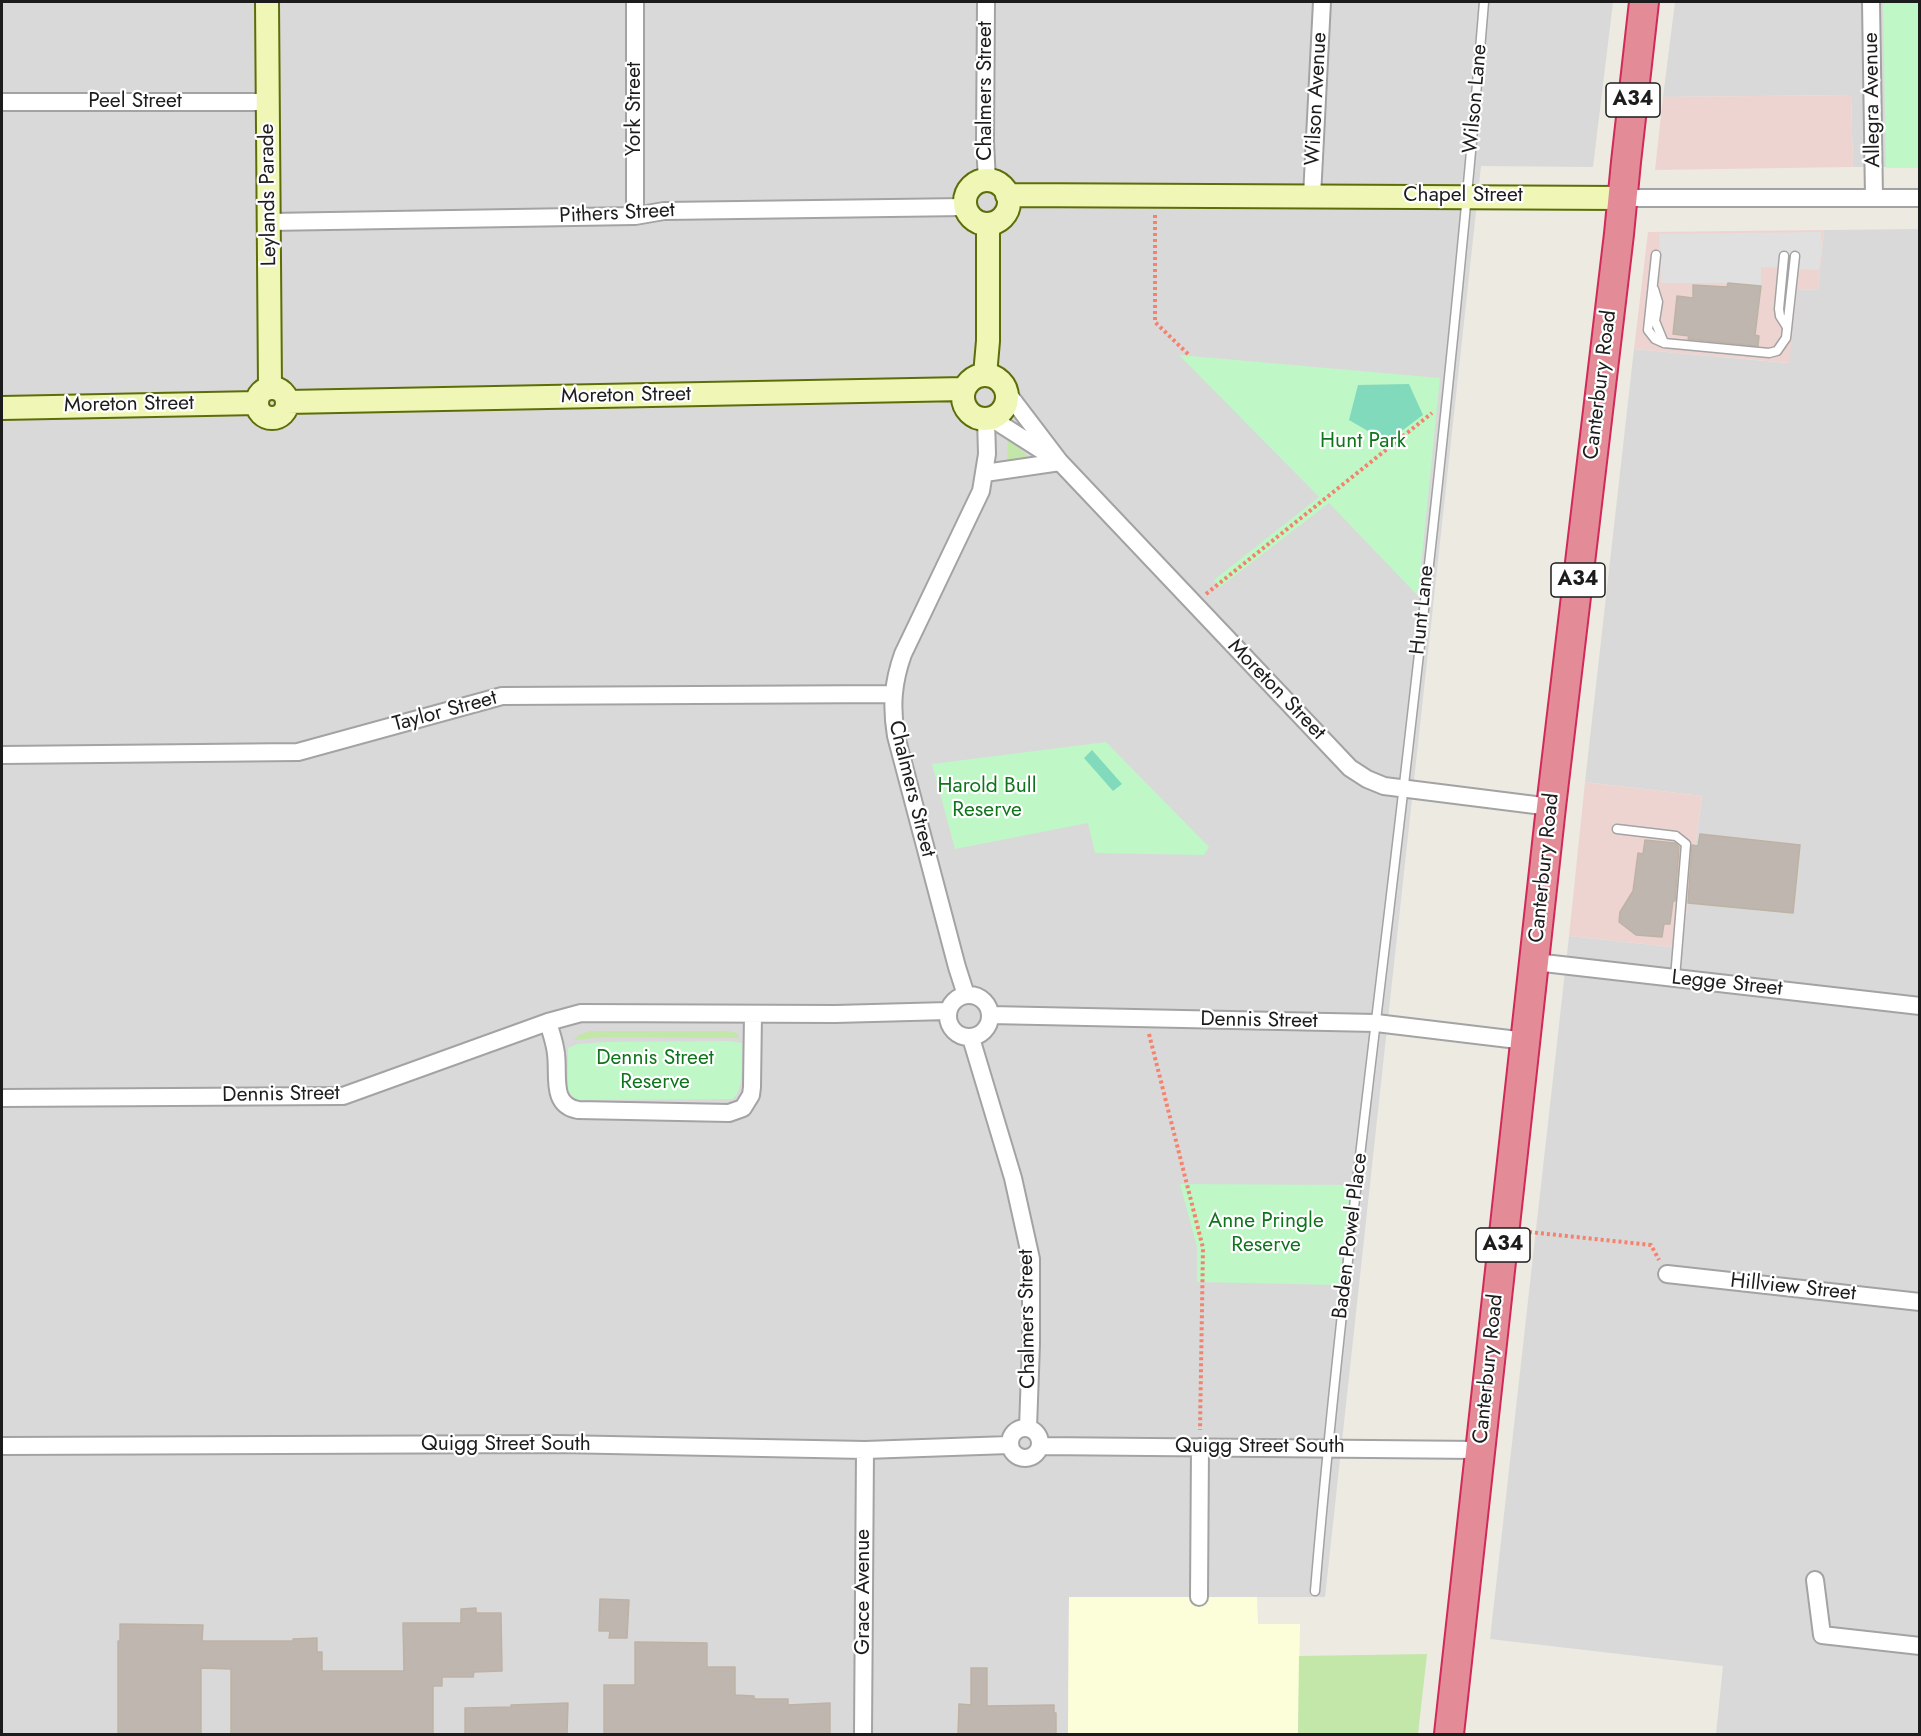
<!DOCTYPE html>
<style>
body{margin:0}
#map{position:relative;width:1921px;height:1736px;overflow:hidden;background:#edeae2;font-family:Jost,sans-serif}
canvas{display:block}
.frame{position:absolute;inset:0;border:3px solid #1c1c1c;pointer-events:none}
</style>
<div id="map">
<canvas width="1921" height="1736"></canvas>
<div class="frame"></div>
</div>
<script>
const c = document.querySelector('canvas').getContext('2d');
c.lineJoin = 'round';
function fill(path, color) {
  c.fillStyle = color;
  c.fill(path, 'evenodd');
}
function stroke(path, color, width, dash) {
  c.strokeStyle = color;
  c.lineWidth = width;
  c.lineCap = dash ? 'butt' : 'round';
  c.setLineDash(dash || []);
  c.stroke(path);
}
function label(font, color, halo, rows, align = 'center') {
  c.font = font + ' Jost,sans-serif';
  c.lineWidth = 4.5;
  c.setLineDash([]);
  c.textBaseline = 'middle';
  c.strokeStyle = halo;
  c.fillStyle = color;
  for (const [text, x, y, turn = 0] of rows) {
    c.save();
    c.translate(x, y);
    c.rotate((+turn || 0) * Math.PI / 180);
    c.textAlign = isNaN(turn) ? turn : align;
    if (halo) c.strokeText(text, 0, 0);
    c.fillText(text, 0, 0);
    c.restore();
  }
}
fill(new Path2D(`
 M 2,2 L 1613,2 L 1593,167 L 1481,166 L 1325,1597 L 1069,1597 L 1068,1734 L 2,1734 Z
 M 1675,2 L 1919,2 L 1919,167 L 1853,167 L 1851,95 L 1663,97 Z
 M 1919,229 L 1919,1734 L 1716,1734 L 1723,1666 L 1490,1639 L 1569,936 L 1682,948 L 1702,796 L 1585,782 L 1634,349 L 1788,363 L 1797,289 L 1818,290 L 1824,230 Z`), '#dad9d9');
fill(new Path2D(`
 M 1851,95 L 1853,167 L 1655,170 L 1663,97 Z
 M 1824,230 L 1818,290 L 1797,289 L 1789,363 L 1634,349 L 1648,232 Z
 M 1585,782 L 1702,796 L 1682,948 L 1569,936 Z`), '#eed4d1');
fill(new Path2D(`
 M 1069,1597 L 1257,1597 L 1258,1624 L 1300,1624 L 1298,1734 L 1068,1734 Z`), '#fcfeda');
fill(new Path2D(`
 M 1008,438 L 1029,458 L 1030,460 L 1007,464 Z
 M 590,1031 L 729,1031 L 736,1033 L 740,1038 L 608,1037 L 574,1040 L 579,1035 Z
 M 1427,1654 L 1418,1734 L 1298,1734 L 1299,1656 Z`), '#c3e6a9');
fill(new Path2D(`
 M 1883,2 L 1919,2 L 1919,168 L 1886,168 Z
 M 1179,355 L 1440,378 L 1418,596 L 1329,503 L 1220,587 L 1214,580 L 1319,497 Z
 M 1106,742 L 1209,847 L 1204,855 L 1095,853 L 1088,823 L 955,849 L 932,764 Z
 M 727,1041 L 742,1043 C 741,1058 745,1092 732,1099 L 580,1100 L 574,1098 L 568,1091 L 568,1048 L 578,1044 L 607,1042 Z
 M 1180,1184 L 1351,1185 L 1339,1285 L 1197,1282 L 1197,1247 Z`), '#bff7c7');
fill(new Path2D(`
 M 1409,384 L 1423,415 L 1387,442 L 1349,420 L 1358,385 Z
 M 1092,750 L 1122,784 L 1113,791 L 1084,758 Z`), '#82dabd');
fill(new Path2D(`
 M 1821,232 L 1822,247 L 1819,270 L 1761,267 L 1761,286 L 1728,283 L 1661,283 L 1659,234 Z`), '#e0e0e0');
const building = new Path2D(`
 M 1728,283 L 1761,286 L 1755,335 L 1759,336 L 1758,346 L 1688,339 L 1689,336 L 1673,334 L 1677,296 L 1693,298 L 1693,285 L 1727,287 Z
 M 1700,834 L 1800,845 L 1793,913 L 1688,903 L 1692,845 L 1698,846 Z
 M 1645,840 L 1675,843 L 1679,847 L 1675,901 L 1673,901 L 1670,924 L 1664,924 L 1662,937 L 1636,935 L 1619,922 L 1620,912 L 1633,891 L 1638,853 L 1643,854 Z
 M 600,1599 L 629,1600 L 627,1638 L 609,1638 L 610,1631 L 599,1631 Z
 M 476,1608 L 476,1613 L 501,1613 L 502,1671 L 474,1672 L 473,1677 L 442,1677 L 442,1686 L 433,1686 L 433,1734 L 231,1734 L 231,1669 L 201,1668 L 201,1734 L 118,1734 L 118,1641 L 120,1641 L 120,1624 L 203,1625 L 202,1641 L 293,1641 L 293,1639 L 317,1638 L 317,1652 L 322,1652 L 322,1671 L 404,1671 L 403,1623 L 461,1623 L 461,1609 Z
 M 635,1642 L 707,1643 L 707,1667 L 735,1667 L 735,1695 L 754,1696 L 754,1699 L 788,1699 L 788,1705 L 830,1703 L 830,1734 L 604,1734 L 604,1685 L 635,1685 Z
 M 971,1668 L 987,1668 L 987,1706 L 1054,1705 L 1054,1713 L 1056,1713 L 1056,1734 L 958,1734 L 959,1704 L 971,1705 Z
 M 568,1703 L 567,1734 L 465,1734 L 465,1708 L 511,1707 L 511,1705 Z`);
fill(building, '#beb6af');
stroke(building, '#beb2a5', 1.5);
const lane = new Path2D(`
 M 1656,255 L 1648,330 L 1655,339 L 1664,343 L 1769,353 L 1777,351 L 1786,338 L 1795,256
 M 1784,256 L 1779,309 L 1780,316 L 1787,327
 M 1654,289 L 1658,302 L 1655,321 L 1664,343
 M 1617,829 L 1676,836 L 1686,844 L 1675,978
 M 1315,1591 C 1334,1364 1362,1138 1389,912 C 1425,609 1459,306 1484,2`);
const street = new Path2D(`
 M 986,2 L 985,142 L 987,181
 M 1871,2 L 1874,198
 M 2,102 L 268,102
 M 1312,196 L 1322,2
 M 1623,198 L 1920,198
 M 635,216 L 635,2
 M 269,222 L 635,216 L 664,211 L 965,207
 M 1006,391 L 1060,462 L 1350,768 L 1367,779 L 1384,786 L 1551,807
 M 991,418 L 1049,455
 M 985,473 L 1060,462
 M 2,755 L 298,752 L 502,696 L 893,694
 M 1535,962 L 1920,1006
 M948 1016a21 21 0 1 1 42 0a21 21 0 1 1-42 0Z
 M 966,995 L 957,967 L 896,736 C 891,706 893,682 903,654 L 981,491 L 987,454 L 986,419
 M 990,1015 L 1376,1023 L 1526,1041
 M 548,1022 C 551,1033 555,1043 556,1054 C 559,1075 550,1105 578,1110 L 729,1113 L 743,1108 L 751,1095 L 752,1087 L 753,1014
 M 971,1038 L 1013,1178 L 1031,1259 L 1031,1344 L 1028,1428
 M 2,1098 L 343,1096 L 548,1022 L 581,1013 L 835,1014 L 948,1011
 M 1667,1274 L 1920,1302
 M1010 1443a15 15 0 1 1 30 0a15 15 0 1 1-30 0Z
 M 2,1446 L 558,1444 L 865,1450 L 1009,1445
 M 1040,1446 L 1480,1450
 M 1815,1580 L 1822,1635 L 1920,1646
 M 1199,1597 L 1200,1447
 M 863,1734 L 865,1450`);
const secondary = new Path2D(`
 M 267,2 L 270,388
 M965 202a22 22 0 1 1 44 0a22 22 0 1 1-44 0Z
 M 1007,195 L 1623,198
 M 985,375 L 988,341 L 988,224
 M963 397a22 22 0 1 1 44 0a22 22 0 1 1-44 0Z
 M257 403a15 15 0 1 1 30 0a15 15 0 1 1-30 0Z
 M 287,402 L 964,389
 M 2,408 L 257,403`);
const highway = new Path2D(`
 M 1449,1734 L 1551,807 L 1619,234 L 1626,162 L 1644,2`);
stroke(lane, '#a3a3a3', 11);
stroke(street, '#a3a3a3', 20);
stroke(secondary, '#5d6e08', 26);
stroke(highway, '#d12959', 32);
stroke(new Path2D(`
 M 1155,215 L 1155,322 L 1190,356
 M 1206,594 L 1432,413
 M 1149,1034 L 1203,1248 L 1200,1430
 M 1529,1232 L 1651,1245 L 1659,1260`), '#f5826c', 4, [3, 3]);
stroke(lane, '#fff', 8);
stroke(street, '#fff', 16);
stroke(secondary, '#f0f7b6', 22);
stroke(highway, '#e38b97', 28);
for (const [x, y, w] of [
 [1633,100,54],
 [1578,580,54],
 [1503,1245,54]
]) {
  const box = new Path2D();
  box.roundRect(x - w / 2, y - 17, w, 34, 4.5);
  c.fillStyle = '#fff';
  c.fill(box);
  stroke(box, '#1c1c1c', 1.5);
}
label('bold 20px', '#1c1c1c', null, [
 ["A34",1633,100],
 ["A34",1578,580],
 ["A34",1503,1245]
]);
label('21px', '#1c1c1c', '#fff', [
 ["Chalmers Street",986,91,-90],
 ["Wilson Avenue",1317,99,-87],
 ["Wilson Lane",1476,99,-85],
 ["Allegra Avenue",1873,100,-91],
 ["Peel Street",135,102],
 ["York Street",635,109,-90],
 ["Leylands Parade",269,195,-91],
 ["Chapel Street",1463,196],
 ["Pithers Street",617,214,-3],
 ["Canterbury Road",1601,385,-83],
 ["Moreton Street",626,396,-1],
 ["Moreton Street",129,405,-1],
 ["Hunt Lane",1423,610,-84],
 ["Moreton Street",1276,690,46],
 ["Taylor Street",445,712,-15],
 ["Chalmers Street",911,789,76],
 ["Canterbury Road",1545,868,-84],
 ["Legge Street",1727,984,6],
 ["Dennis Street",1259,1021,1],
 ["Dennis Street",281,1095,-1],
 ["Baden Powel Place",1351,1236,-83],
 ["Hillview Street",1793,1288,6],
 ["Chalmers Street",1028,1319,-91],
 ["Canterbury Road",1489,1369,-84],
 ["Quigg Street South",506,1445],
 ["Quigg Street South",1260,1447],
 ["Grace Avenue",864,1592,-90]
]);
label('21px', '#0f751d', '#fff', [
 ["Hunt Park",1363,442],
 ["Harold Bull",987,787],
 ["Reserve",987,811],
 ["Dennis Street",655,1059],
 ["Reserve",655,1083],
 ["Anne Pringle",1266,1222],
 ["Reserve",1266,1246]
]);
</script>
